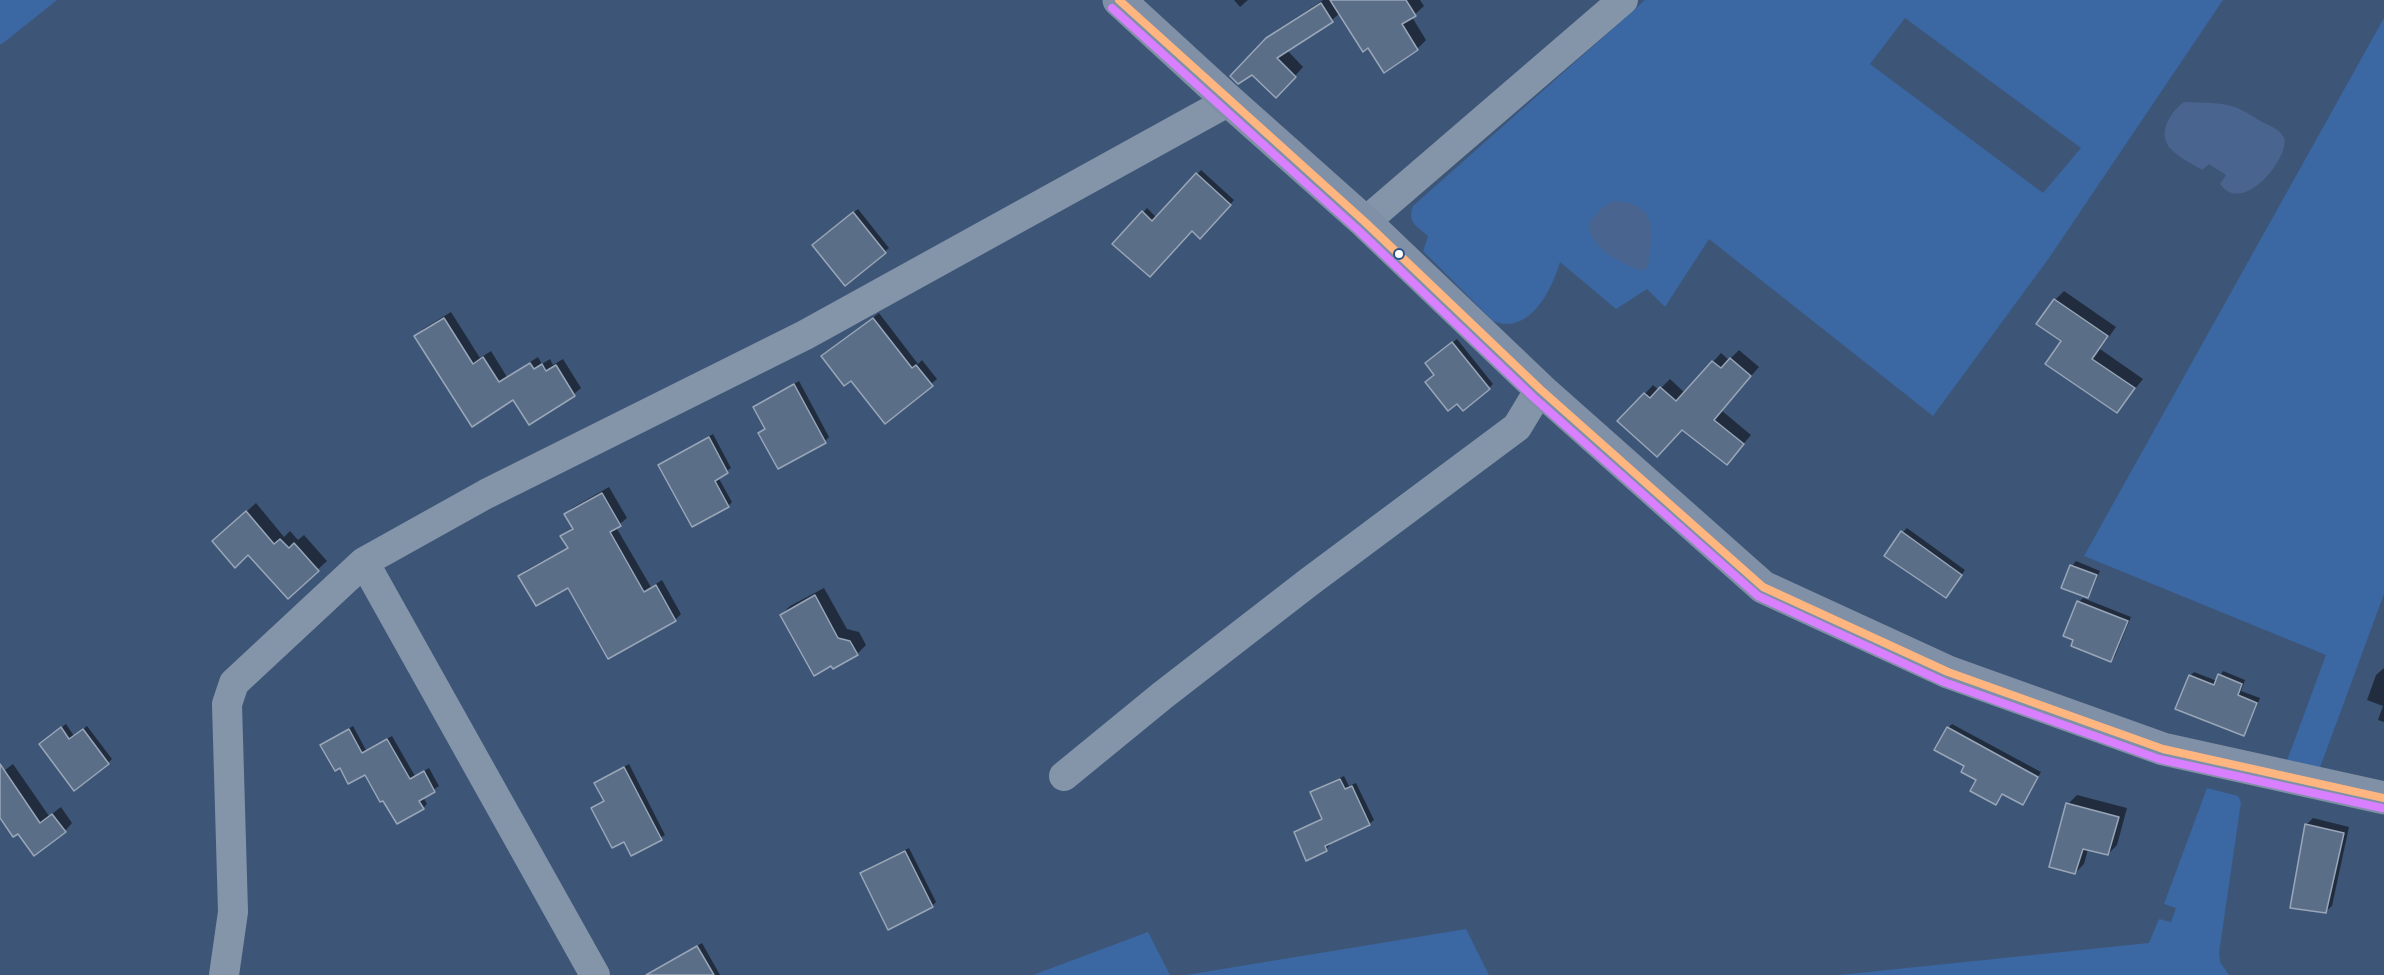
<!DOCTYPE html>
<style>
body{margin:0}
canvas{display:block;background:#3d5576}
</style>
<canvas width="2384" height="975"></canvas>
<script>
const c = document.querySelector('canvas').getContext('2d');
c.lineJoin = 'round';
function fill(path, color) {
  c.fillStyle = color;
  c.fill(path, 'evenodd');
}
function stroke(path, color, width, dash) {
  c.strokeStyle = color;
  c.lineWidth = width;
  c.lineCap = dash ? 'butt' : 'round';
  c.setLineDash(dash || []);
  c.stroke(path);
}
fill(new Path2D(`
 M 0,0 L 57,0 L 2,44 L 0,44 Z
 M 1645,0 L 2223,0 L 2049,258 L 1933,416 L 1709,239 L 1665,307 L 1647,289 L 1616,309 L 1560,262 C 1552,290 1529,336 1493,321 L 1423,251 L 1428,236 C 1416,225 1407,223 1413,206 ZM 1905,18 L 2081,148 L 2043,193 L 1870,64 Z
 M 2384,18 L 2384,594 L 2318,773 L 2285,766 L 2326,655 L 2084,556 Z
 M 2207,788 L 2238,796 L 2241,802 L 2219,953 L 2220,962 L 2229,975 L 1839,975 L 2149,943 L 2159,919 L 2171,922 L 2176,908 L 2164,904 Z
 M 1466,929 L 1489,975 L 1186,975 Z
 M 1148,932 L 1170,975 L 1033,975 Z`), '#3b67a3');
fill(new Path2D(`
 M 2184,102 C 2201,103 2220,102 2235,107 C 2245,111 2255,118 2264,123 C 2271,126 2279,130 2283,136 C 2294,152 2244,218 2220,184 L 2226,175 L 2209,164 L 2202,170 C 2193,164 2181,159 2173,151 C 2155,136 2170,112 2184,102 Z
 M 1613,201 C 1660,203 1653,233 1648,267 L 1641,271 C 1619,261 1589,250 1589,222 L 1603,207 Z`), '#49658f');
fill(new Path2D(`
 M 1234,0 L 1248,0 L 1240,7 Z
 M 1323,0 L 1420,0 L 1424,6 L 1412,17 L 1426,40 L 1417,49 L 1340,13 L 1332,20 L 1287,50 L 1303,67 L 1285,87 L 1252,73 L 1232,76 L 1277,30 Z
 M 1201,170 L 1234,200 L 1200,237 L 1192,229 L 1114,244 L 1147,208 L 1157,218 Z
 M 858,209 L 889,248 L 845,284 L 818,241 Z
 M 2064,291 L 2116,327 L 2100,349 L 2143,379 L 2117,411 L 2055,300 Z
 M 451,312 L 480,358 L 491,351 L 507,377 L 538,357 L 542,364 L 550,359 L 553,365 L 563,359 L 581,388 L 574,394 L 529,423 L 514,398 L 416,336 L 423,329 Z
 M 879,313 L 918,364 L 922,360 L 937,379 L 885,422 L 829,351 Z
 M 1457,339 L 1493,384 L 1489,388 L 1457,402 L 1436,374 L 1431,360 Z
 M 1739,350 L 1759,367 L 1721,410 L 1751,435 L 1727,463 L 1682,428 L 1620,421 L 1653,385 L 1659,390 L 1670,379 L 1685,393 L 1721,353 L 1729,360 Z
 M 799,381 L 829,437 L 825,441 L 760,433 L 766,428 L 755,407 Z
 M 713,434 L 731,468 L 718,477 L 732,502 L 728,506 L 660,466 Z
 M 609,487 L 627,518 L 616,527 L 651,587 L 662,580 L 681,614 L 675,620 L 569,586 L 520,576 L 526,570 L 569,547 L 562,536 L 573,527 L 566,514 L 572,508 Z
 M 256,503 L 284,537 L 290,531 L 298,540 L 304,535 L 327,561 L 288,597 L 248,553 L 223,533 Z
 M 1907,528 L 1965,570 L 1949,592 L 1903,532 Z
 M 2076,561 L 2100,571 L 2091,592 L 2087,596 L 2063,587 L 2072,566 Z
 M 824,588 L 847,629 L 859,632 L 866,645 L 857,654 L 834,667 L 781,615 L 790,606 Z
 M 2083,598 L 2131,617 L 2115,656 L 2111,661 L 2079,602 Z
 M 2384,668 L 2384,722 L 2378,720 L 2383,706 L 2367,700 L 2376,675 Z
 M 2223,671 L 2245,680 L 2241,691 L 2260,698 L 2247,730 L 2243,734 L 2190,676 L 2194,672 L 2217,681 Z
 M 66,724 L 74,736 L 87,726 L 112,759 L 108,763 L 45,740 Z
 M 1952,724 L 2041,772 L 2022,803 L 2003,793 L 1996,803 L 1978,779 L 1948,728 Z
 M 353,726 L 366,750 L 392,736 L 415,776 L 429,768 L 439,786 L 423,797 L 427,804 L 423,808 L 365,773 L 340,766 L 322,745 Z
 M 13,764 L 49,816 L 61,807 L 72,823 L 65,831 L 18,832 L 0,816 L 0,774 Z
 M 629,764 L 665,835 L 632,854 L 625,840 L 593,808 L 604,800 L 596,783 Z
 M 1344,776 L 1349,786 L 1356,783 L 1374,820 L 1369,824 L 1329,843 L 1330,845 L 1326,849 L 1295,833 L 1323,817 L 1312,793 L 1316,789 Z
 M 2077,795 L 2127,808 L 2117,845 L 2108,854 L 2088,849 L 2084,864 L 2075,873 L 2068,804 Z
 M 2313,818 L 2349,827 L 2332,906 L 2325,912 L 2307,824 Z
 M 909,848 L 936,902 L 932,906 L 862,873 L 866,869 Z
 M 702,943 L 720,975 L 678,975 L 671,962 Z`), '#0007');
const building = new Path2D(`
 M 1330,0 L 1406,0 L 1416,16 L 1402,24 L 1418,50 L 1384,73 L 1368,48 L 1363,52 Z
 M 1321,3 L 1333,22 L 1277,58 L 1296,77 L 1276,98 L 1252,75 L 1238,84 L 1230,76 L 1266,38 Z
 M 1196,173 L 1231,205 L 1200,239 L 1192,231 L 1150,277 L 1112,244 L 1142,211 L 1152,221 Z
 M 853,212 L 886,253 L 845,286 L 812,245 Z
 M 2054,299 L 2108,336 L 2092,359 L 2135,388 L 2117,413 L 2045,364 L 2061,341 L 2036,324 Z
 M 444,318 L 473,364 L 483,357 L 499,382 L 530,363 L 534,369 L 542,364 L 546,371 L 556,365 L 575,396 L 529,425 L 513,400 L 472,427 L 414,336 Z
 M 873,318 L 912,368 L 916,365 L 933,386 L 885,424 L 851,381 L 844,386 L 821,356 Z
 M 1452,342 L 1490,389 L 1463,411 L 1457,404 L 1448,411 L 1425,382 L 1434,375 L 1425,363 Z
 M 1730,358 L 1751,376 L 1714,420 L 1744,444 L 1727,465 L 1682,430 L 1657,457 L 1617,421 L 1644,393 L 1650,398 L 1660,387 L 1676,401 L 1712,361 L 1721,368 Z
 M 794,384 L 826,443 L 778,469 L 758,433 L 765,429 L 753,407 Z
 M 709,437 L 728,473 L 715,481 L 729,507 L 692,527 L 658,465 Z
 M 602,493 L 621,526 L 610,532 L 644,592 L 656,585 L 676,621 L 608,659 L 568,588 L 536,606 L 518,576 L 568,548 L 560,536 L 573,529 L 564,514 Z
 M 246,511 L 274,544 L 280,539 L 289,548 L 294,543 L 319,571 L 288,599 L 248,555 L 235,568 L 212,541 Z
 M 1901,531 L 1962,575 L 1946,598 L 1884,556 Z
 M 2070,565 L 2097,575 L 2088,598 L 2061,588 Z
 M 815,595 L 838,638 L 850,641 L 858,655 L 833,669 L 831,666 L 814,676 L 780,615 Z
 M 2077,601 L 2128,621 L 2111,662 L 2071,646 L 2073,640 L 2063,636 Z
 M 2218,674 L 2242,684 L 2238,695 L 2257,703 L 2244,736 L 2175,709 L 2189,675 L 2214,685 Z
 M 61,727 L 69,739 L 83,729 L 109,764 L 74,791 L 39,744 Z
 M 1947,727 L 2038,777 L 2023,805 L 2002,794 L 1996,805 L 1970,791 L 1976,780 L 1961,772 L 1964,766 L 1934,750 Z
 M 349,729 L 362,753 L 387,739 L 410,779 L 424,771 L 435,792 L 419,801 L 424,809 L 397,824 L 383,801 L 380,802 L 365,775 L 348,784 L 340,768 L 335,771 L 320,745 Z
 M 0,764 L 40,823 L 52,814 L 66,832 L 34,856 L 18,834 L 13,837 L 0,818 Z
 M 624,767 L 662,840 L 631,856 L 624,842 L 612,848 L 591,808 L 604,801 L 594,783 Z
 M 1340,779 L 1345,789 L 1352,786 L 1370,825 L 1325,846 L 1327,851 L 1306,861 L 1294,832 L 1322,819 L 1310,792 Z
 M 2066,803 L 2119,817 L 2108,855 L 2083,849 L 2075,874 L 2049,867 Z
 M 2305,824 L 2344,833 L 2326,913 L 2290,908 Z
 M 905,851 L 933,907 L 888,930 L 860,873 Z
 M 697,946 L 714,975 L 646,975 Z`);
fill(building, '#5b6e88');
stroke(building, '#99a6b8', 1.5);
stroke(new Path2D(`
 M 1365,222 L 1623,0
 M 364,562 L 595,975
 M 1064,776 L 1163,695 L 1309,582 L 1517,427 L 1540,389
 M 224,975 L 233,912 L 227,704 L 234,683 L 364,562 L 486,494 L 805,335 L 1229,101`), '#8495aa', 30);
stroke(new Path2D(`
 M 1119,0 L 1229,101 L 1365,222 L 1540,389 L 1763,587 L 1948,672 L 2163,749 L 2384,798`), '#8090a6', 33);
stroke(new Path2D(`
 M 1119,0 L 1365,222 L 1540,389 L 1763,587 L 1948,672 L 2163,749 L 2384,798`), '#ffb580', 8);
stroke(new Path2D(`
 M 1112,8 L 1358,230 L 1533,397 L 1758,596 L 1944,682 L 2159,759 L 2382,808`), '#d880ff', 8);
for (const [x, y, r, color] of [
 [1399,254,5,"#fff"]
]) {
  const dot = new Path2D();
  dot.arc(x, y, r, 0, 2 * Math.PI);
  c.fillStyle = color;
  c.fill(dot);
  stroke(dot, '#26518d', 2);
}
</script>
